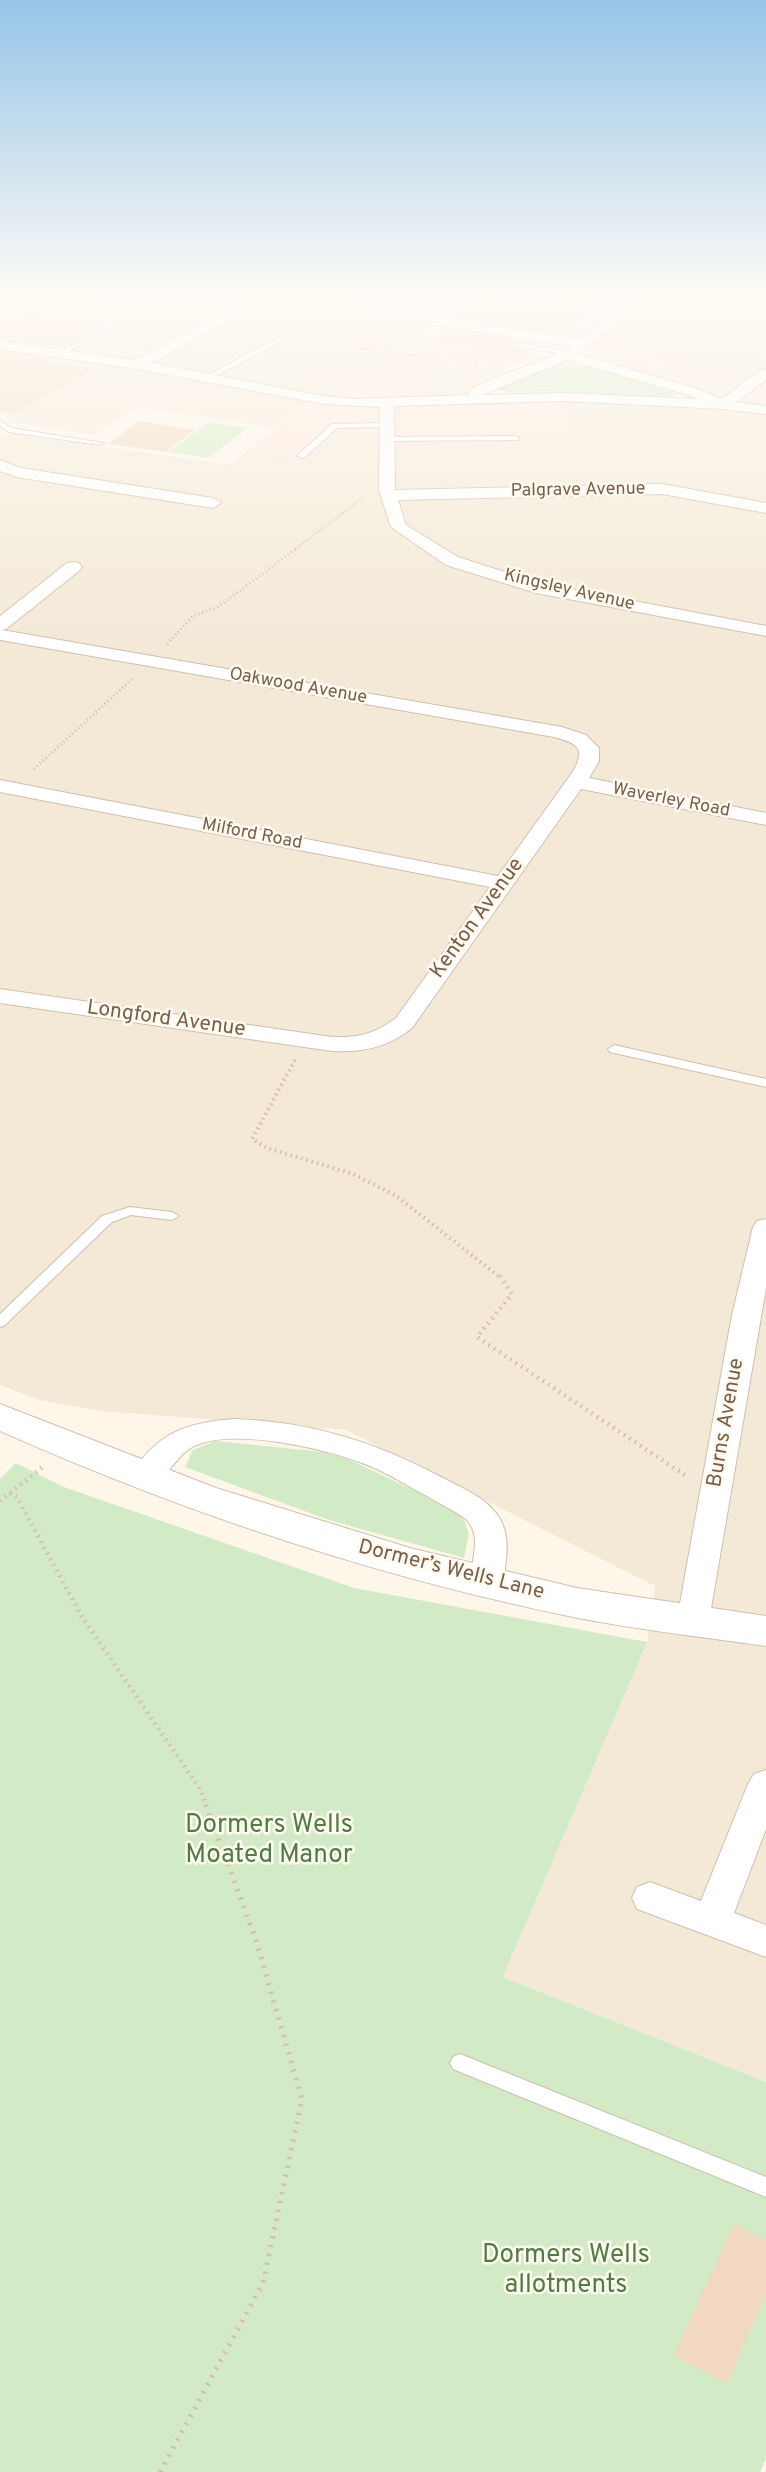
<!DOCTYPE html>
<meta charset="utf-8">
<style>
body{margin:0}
canvas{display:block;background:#fdf6e9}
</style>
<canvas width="766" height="2472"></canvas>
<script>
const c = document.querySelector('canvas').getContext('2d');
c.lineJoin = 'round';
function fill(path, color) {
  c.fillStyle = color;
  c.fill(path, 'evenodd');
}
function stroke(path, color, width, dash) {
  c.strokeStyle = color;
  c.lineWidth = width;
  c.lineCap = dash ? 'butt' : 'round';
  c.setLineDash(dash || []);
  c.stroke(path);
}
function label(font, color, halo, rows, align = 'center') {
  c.font = font + ' Overpass,sans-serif';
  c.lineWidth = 5;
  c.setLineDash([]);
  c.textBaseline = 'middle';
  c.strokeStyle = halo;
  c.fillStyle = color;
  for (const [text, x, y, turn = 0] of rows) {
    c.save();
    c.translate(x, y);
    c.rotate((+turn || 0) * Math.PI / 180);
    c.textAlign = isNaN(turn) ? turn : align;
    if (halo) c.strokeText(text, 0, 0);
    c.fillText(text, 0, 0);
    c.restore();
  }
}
fill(new Path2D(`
 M 273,299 L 436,324 L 418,340 L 534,358 L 475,384 L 336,367 L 312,399 L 276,428 L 137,407 L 94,435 L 9,422 L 6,419 L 10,416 L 0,414 L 0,379 L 69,351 L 157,309 L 232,320 Z
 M 632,299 L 766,299 L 766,380 L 752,383 L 589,345 L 592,342 L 577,340 Z
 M 564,398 L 766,411 L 766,2082 L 503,1977 L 647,1642 L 655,1586 L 346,1430 L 101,1411 L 40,1400 L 0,1385 L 0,435 L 15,434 L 229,465 L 245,453 L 306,462 L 338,431 L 568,442 Z`), '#f4e9d7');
fill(new Path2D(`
 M 0,299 L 68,299 L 156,309 L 71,351 L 115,358 L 93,369 L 0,379 Z
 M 589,345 L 752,383 L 766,380 L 766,410 L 730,404 L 716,395 L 698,389 L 595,359 L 586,353 Z
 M 336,367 L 475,384 L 472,404 L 564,398 L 569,442 L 390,448 L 389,432 L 338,431 L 306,463 L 245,453 L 311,399 L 299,396 Z`), '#fde8dc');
fill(new Path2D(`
 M 406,299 L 632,299 L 577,340 L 387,311 Z`), '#f3e5f9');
fill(new Path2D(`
 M 566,365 L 595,368 L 679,394 L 671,397 L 545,391 L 509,392 L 497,389 L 549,367 Z
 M 209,422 L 248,428 L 208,458 L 168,452 Z
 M 215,1441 L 324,1452 L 350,1460 L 462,1513 L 469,1535 L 464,1558 L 329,1520 L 185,1467 L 193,1450 Z
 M 16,1463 L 64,1487 L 354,1588 L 647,1642 L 503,1977 L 766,2082 L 766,2458 L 760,2472 L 0,2472 L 0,1479 Z`), '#d2ebc6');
fill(new Path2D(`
 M 485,299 L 546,307 L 556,299 L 602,299 L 559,334 L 458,318 Z
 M 30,314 L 95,330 L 62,347 L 0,339 L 0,324 Z
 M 447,329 L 545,344 L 512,342 L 510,346 L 512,348 L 533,352 L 514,363 L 466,353 L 477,347 L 431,340 Z
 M 0,351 L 46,358 L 41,361 L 94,369 L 15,413 L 0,411 Z
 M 139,421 L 195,430 L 165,452 L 108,444 Z
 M 734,2224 L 766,2240 L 766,2293 L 727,2384 L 674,2355 Z`), '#f2d8c0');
const service = new Path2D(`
 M 65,316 L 114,324 L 117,326 L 60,355 L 58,352 L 107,327 L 63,319 Z
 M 285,335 L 287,338 L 209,380 L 202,378 Z
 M 514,343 L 569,351 L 572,353 L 569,355 L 512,346 Z
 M 0,420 L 11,428 L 104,443 L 100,445 L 9,432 L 0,426 Z
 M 387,423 L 390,423 L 390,427 L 337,428 L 304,458 L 297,456 L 332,424 Z
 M 515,436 L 519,438 L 518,440 L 387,441 L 383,439 L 387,437 Z
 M 614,1045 L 766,1079 L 766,1087 L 610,1052 L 608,1049 Z
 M 130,1207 L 172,1212 L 179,1216 L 172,1220 L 131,1215 L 112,1222 L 5,1325 L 0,1327 L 0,1314 L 102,1216 Z
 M 460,2054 L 766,2177 L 766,2197 L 453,2069 L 450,2063 L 453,2057 Z`);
const minor = new Path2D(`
 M 252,299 L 268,299 L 151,363 L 324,396 L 355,399 L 468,395 L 472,388 L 480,384 L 562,352 L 570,346 L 294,303 L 288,299 L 320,299 L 579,339 L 633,299 L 647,299 L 578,354 L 698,389 L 722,399 L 761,370 L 766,369 L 766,380 L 736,402 L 766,406 L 766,414 L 723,409 L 561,401 L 394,406 L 395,490 L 662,484 L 766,503 L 766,513 L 662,494 L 398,500 L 406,525 L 458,557 L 539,583 L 766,626 L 766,636 L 536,593 L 446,565 L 391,527 L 379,490 L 380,407 L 324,404 L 137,369 L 0,349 L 0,341 L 135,360 ZM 568,360 L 688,395 L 698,399 L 561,393 L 482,395 Z
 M 682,299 L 717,299 L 766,306 L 766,314 L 688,303 Z
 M 0,460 L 21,468 L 213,498 L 221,503 L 213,508 L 17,477 L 0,471 Z
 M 73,562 L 79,563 L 82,567 L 79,571 L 6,629 L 2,630 L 562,727 L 586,735 L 599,748 L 599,761 L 589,778 L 766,813 L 766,825 L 581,789 L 412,1028 C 389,1047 362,1053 332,1051 L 0,1003 L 0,989 L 332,1037 C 357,1038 375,1034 396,1018 L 490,887 L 0,792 L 0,780 L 498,876 L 574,770 C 586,747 576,743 554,737 L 0,640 L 0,616 L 67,563 Z
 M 766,1219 L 766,1288 L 709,1620 L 705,1629 L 693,1632 L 681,1629 L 677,1620 L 732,1315 L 753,1227 L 757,1221 Z
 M 235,1419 C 312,1422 373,1441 441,1477 C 478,1496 513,1509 506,1559 C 505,1570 504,1580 498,1589 L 487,1593 L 476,1589 C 463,1567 487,1541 466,1519 C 454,1510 440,1504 427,1496 C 408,1486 389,1474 370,1466 C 328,1449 242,1429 199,1444 C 171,1453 166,1494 134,1485 L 130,1477 C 155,1433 187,1422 235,1419 Z
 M 766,1770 L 766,1829 L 734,1913 L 766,1925 L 766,1957 L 637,1909 L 632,1898 L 637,1887 L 650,1882 L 701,1901 L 748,1784 L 754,1774 Z`);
const tertiary = new Path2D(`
 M 0,1404 L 216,1488 L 410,1548 L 577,1588 L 766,1616 L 766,1646 C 703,1637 640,1630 578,1618 C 380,1578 185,1513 0,1431 Z`);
const primary = new Path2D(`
 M 15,299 L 38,299 L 36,302 L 0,315 L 0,304 Z`);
stroke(service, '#cfbfae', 2);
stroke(minor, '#cfbfae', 2);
stroke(tertiary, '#cfbfae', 2);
stroke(primary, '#dcd5d0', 2);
stroke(new Path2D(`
 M 358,348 L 484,365
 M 295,549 L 364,497`), '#d8bba2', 2, [1, 2]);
stroke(new Path2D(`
 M 167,644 L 193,616 L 218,607 L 297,548
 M 34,769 L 132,679`), '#d8bba2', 3, [1, 3]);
stroke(new Path2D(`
 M 295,1060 L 252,1139 L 267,1148 L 353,1174 L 395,1195 L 501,1278`), '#d8bba2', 4, [1.5, 4]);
stroke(new Path2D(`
 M 500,1276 L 512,1294 L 477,1337 L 686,1476
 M 10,1493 L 17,1497 L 82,1617 L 200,1789 L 205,1802
 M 0,1501 L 44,1466`), '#d8bba2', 4.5, [1.5, 5]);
stroke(new Path2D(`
 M 160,2472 L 263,2283 L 302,2099 L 256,1940 L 204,1800`), '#d8bba2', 5, [2, 7]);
fill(service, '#fff');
fill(minor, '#fff');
fill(tertiary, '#fff');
fill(primary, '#fbe0a1');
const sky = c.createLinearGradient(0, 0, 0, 645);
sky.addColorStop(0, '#96c5e8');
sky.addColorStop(0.46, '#fefbf5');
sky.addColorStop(1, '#fefbf500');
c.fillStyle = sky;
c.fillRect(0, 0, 766, 645);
label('18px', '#785f4c', '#fffaef', [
 ["Palgrave Avenue",578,491,-1],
 ["Kingsley Avenue",569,591,13],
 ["Oakwood Avenue",298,687,10],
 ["Waverley Road",671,801,11],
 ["Milford Road",252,835,11]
]);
label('21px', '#785f4c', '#fffaef', [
 ["Kenton Avenue",478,919,-54],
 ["Longford Avenue",166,1020,8],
 ["Burns Avenue",727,1423,-80],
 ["Dormer’s Wells Lane",451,1571,14]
]);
label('26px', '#507d43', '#fffaef', [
 ["Dormers Wells",269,1827],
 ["Moated Manor",269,1857],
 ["Dormers Wells",566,2257],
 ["allotments",566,2287]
]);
</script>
